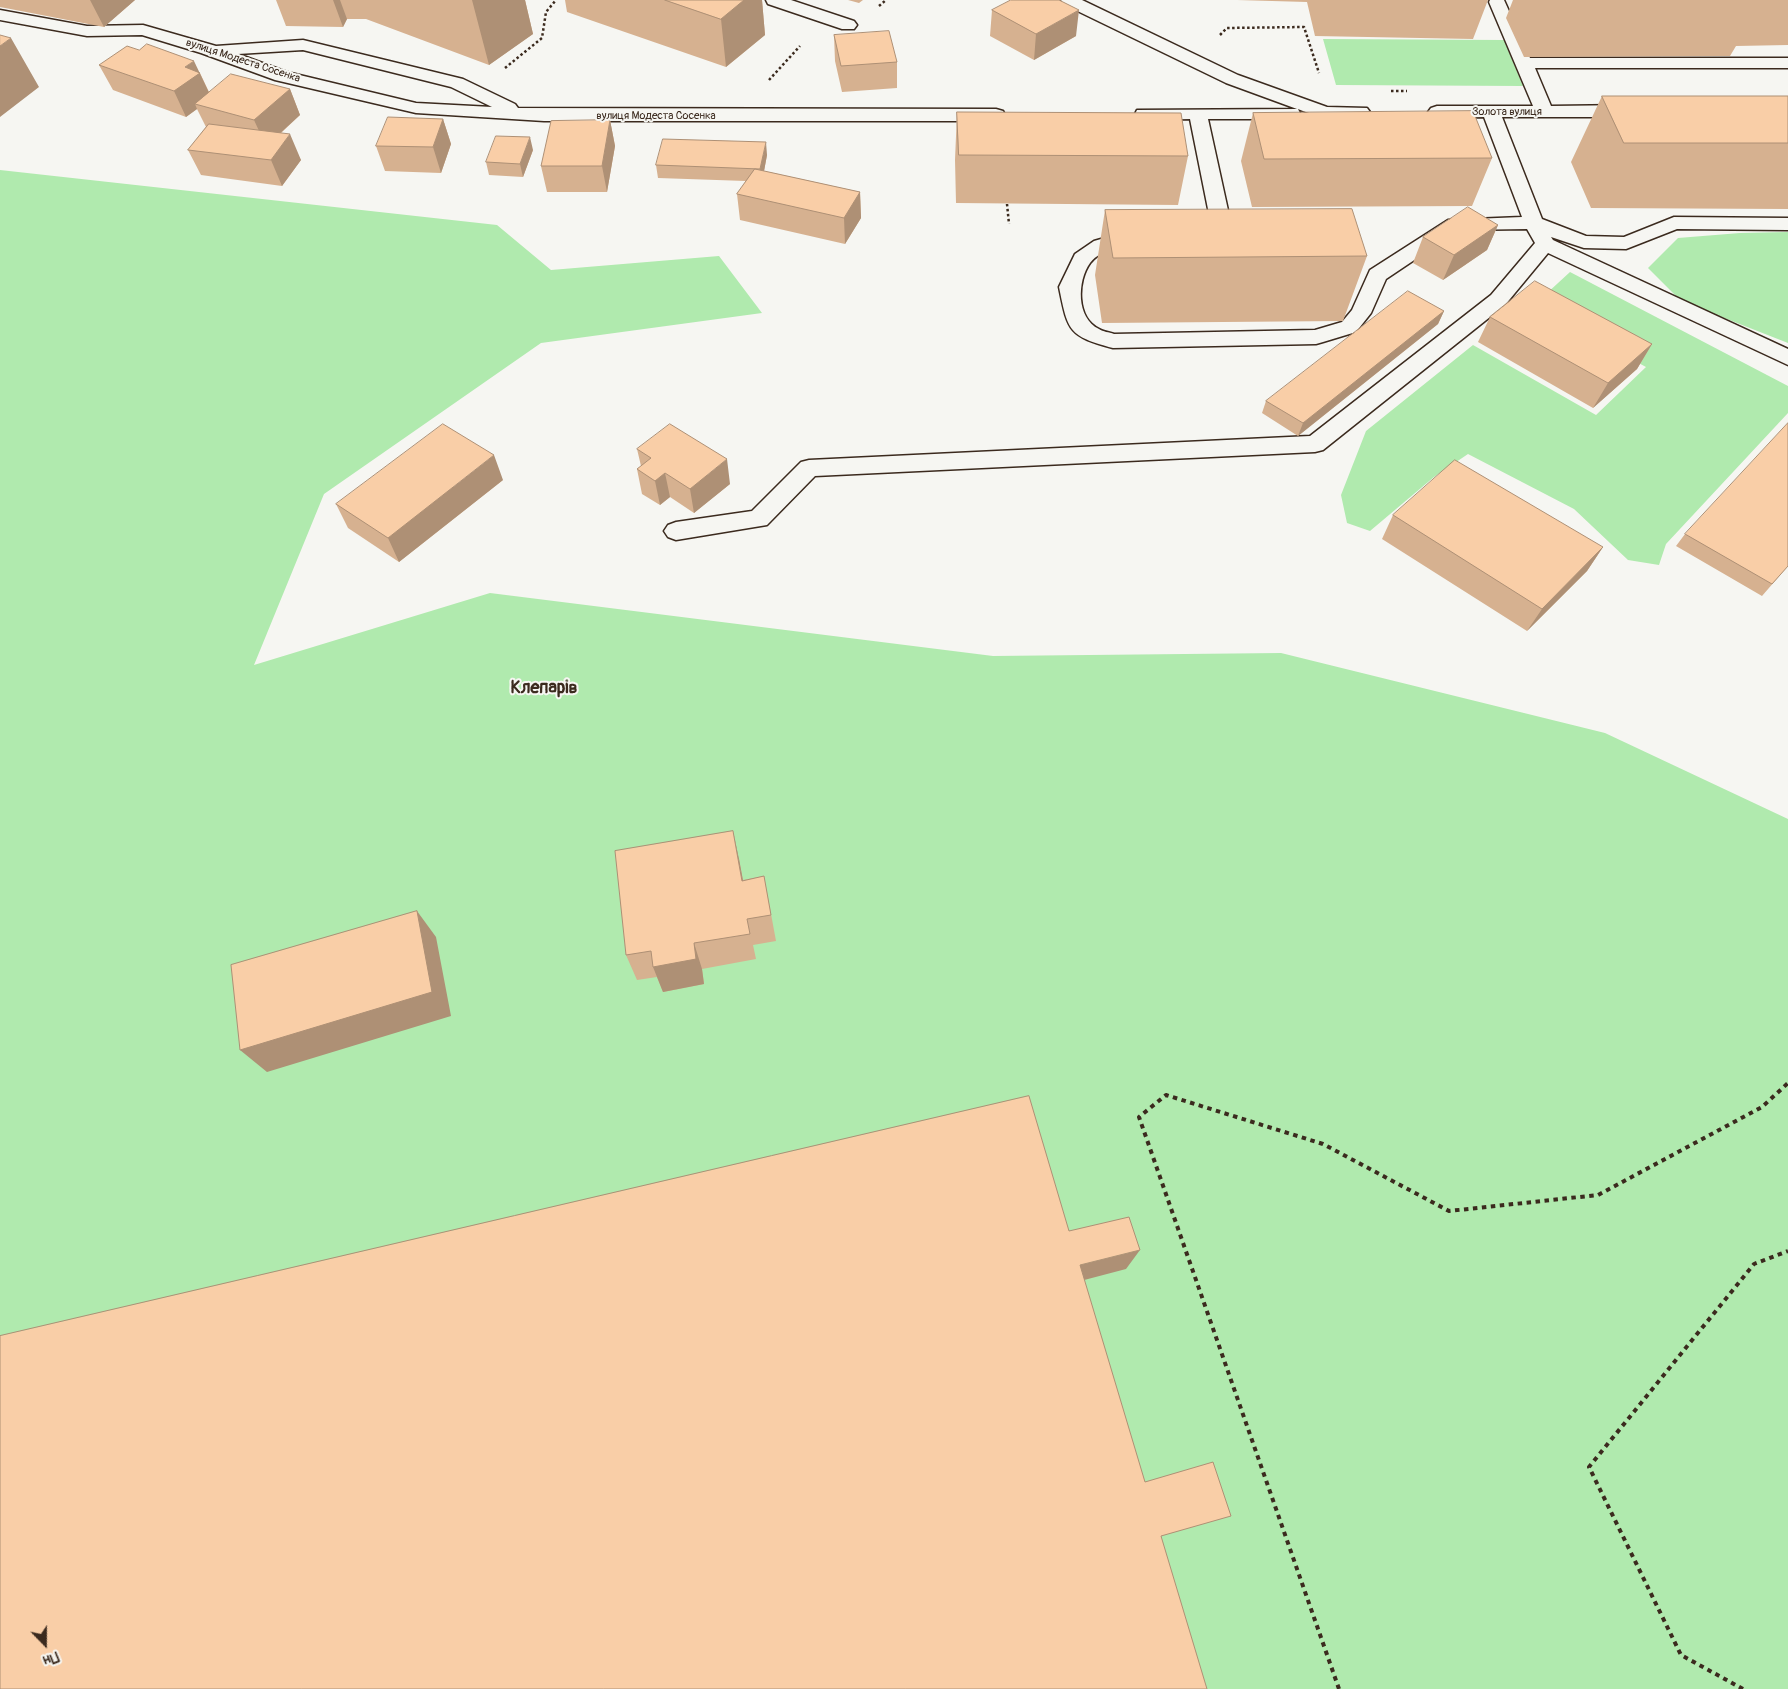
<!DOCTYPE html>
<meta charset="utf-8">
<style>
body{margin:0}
#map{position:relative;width:1788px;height:1689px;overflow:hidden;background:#f6f6f2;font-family:Pangolin,sans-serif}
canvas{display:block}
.north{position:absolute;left:20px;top:1619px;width:50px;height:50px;-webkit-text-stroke:4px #f6f6f2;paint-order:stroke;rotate:158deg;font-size:14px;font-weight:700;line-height:20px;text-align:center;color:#3b2a1e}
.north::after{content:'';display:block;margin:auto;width:18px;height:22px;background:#3b2a1e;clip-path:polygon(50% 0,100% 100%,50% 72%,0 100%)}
</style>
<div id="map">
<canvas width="1788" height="1689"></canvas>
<div class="north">Пн</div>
</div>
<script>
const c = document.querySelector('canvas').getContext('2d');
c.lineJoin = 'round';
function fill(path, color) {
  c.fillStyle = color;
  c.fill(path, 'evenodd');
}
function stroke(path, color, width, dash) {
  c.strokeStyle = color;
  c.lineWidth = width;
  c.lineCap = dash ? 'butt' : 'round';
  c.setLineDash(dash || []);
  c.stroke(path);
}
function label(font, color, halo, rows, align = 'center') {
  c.font = font + ' Pangolin,sans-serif';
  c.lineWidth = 4;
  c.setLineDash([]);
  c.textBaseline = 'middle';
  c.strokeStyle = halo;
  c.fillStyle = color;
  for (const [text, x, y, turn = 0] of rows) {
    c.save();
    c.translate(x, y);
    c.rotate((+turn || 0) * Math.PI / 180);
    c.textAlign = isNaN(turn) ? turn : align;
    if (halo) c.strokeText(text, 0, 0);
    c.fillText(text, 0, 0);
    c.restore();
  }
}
fill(new Path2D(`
 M 1323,39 L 1504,40 L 1523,86 L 1336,85 Z
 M 0,170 L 497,225 L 551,270 L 719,256 L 762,313 L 541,343 L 324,494 L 254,665 L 490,593 L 993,656 L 1281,653 L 1605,733 L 1788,819 L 1788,1689 L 0,1689 Z
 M 1788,232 L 1788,343 L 1681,301 L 1648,268 L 1678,238 L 1740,233 Z
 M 1570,272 L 1788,386 L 1788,413 L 1666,544 L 1659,565 L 1628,560 L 1574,509 L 1468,454 L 1434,477 L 1370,531 L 1347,523 L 1341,495 L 1366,431 L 1473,345 L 1596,415 L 1646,367 L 1533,306 Z`), '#b0eaae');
const minor = new Path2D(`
 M 766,0 L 791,0 L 854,21 L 857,25 L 854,29 L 842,29 L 768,4 Z
 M 1061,0 L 1082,0 L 1238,75 L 1327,107 L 1367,108 L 1370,112 L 1367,116 C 1343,122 1320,118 1298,109 L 1300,113 L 1297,117 L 1291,119 L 1208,119 L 1231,224 L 1228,228 C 1216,231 1203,234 1191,231 L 1188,227 L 1191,223 L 1210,219 L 1190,119 L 1144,120 L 1137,118 L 1135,114 L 1137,110 L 1297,109 L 1226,83 L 1063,4 Z
 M 1490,0 L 1504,0 L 1530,58 L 1788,58 L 1788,68 L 1535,68 L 1551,106 L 1631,105 L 1637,107 L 1640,111 L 1637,115 L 1631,117 L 1502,117 L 1542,219 L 1586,236 L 1624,237 L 1674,217 L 1788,218 L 1788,230 L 1677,229 L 1626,249 L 1584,248 L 1551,237 L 1553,240 L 1788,349 L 1788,365 L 1548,253 L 1505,305 L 1323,450 L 1315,452 L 815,476 L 767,525 L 676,540 L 668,537 L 664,531 L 668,525 L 676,522 L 752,511 L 801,462 L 809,460 L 1310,436 L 1491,295 L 1535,243 L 1527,229 L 1459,230 L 1386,279 L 1371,313 L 1356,332 L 1323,342 L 1316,344 L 1113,348 C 1068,336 1068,331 1059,287 L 1075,254 L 1094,241 L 1136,229 L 1143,231 L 1146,235 L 1143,239 C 1126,244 1102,248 1090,263 C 1077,281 1076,318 1099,329 C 1103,332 1109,332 1114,334 L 1315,330 L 1342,322 L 1352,310 L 1370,270 L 1448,220 L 1522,217 L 1484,117 L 1437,118 L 1431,116 L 1428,112 L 1431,108 L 1437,106 L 1533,106 L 1489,2 Z
 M 0,10 L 87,26 L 143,25 L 216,46 L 303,40 L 463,79 L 515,104 L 518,108 L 996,109 L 1003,111 L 1005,115 L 1003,119 L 996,121 L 544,121 L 416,113 L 275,80 L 201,53 L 142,35 L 87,36 L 0,20 ZM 303,50 L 451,87 L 492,107 L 416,103 L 287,72 L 238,54 Z`);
stroke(minor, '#3b2a1e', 3);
stroke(new Path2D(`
 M 879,6 L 886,0
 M 1220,35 L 1227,28 L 1304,27 L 1319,73
 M 505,68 L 542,38 L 546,12 L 556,0
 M 769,80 L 800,46
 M 1391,91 L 1407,91
 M 1007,204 L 1009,224`), '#3b2a1e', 2.5, [2.5, 2.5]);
stroke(new Path2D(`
 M 1339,1689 L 1139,1117 L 1166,1095 L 1323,1144 L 1449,1211 L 1598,1195 L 1762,1107 L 1788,1083
 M 1743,1689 L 1681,1655 L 1589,1467 L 1754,1264 L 1788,1251`), '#3b2a1e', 4, [4.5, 4.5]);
fill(minor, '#f6f6f2');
fill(new Path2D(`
 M 0,0 L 135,0 L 104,27 L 0,7 Z
 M 276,0 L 525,0 L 533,34 L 489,65 L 366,19 L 347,19 L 343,27 L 286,26 Z
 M 565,0 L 762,0 L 765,35 L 726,67 L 567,12 Z
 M 848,0 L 863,0 L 859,3 Z
 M 1237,0 L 1488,0 L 1473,39 L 1315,36 L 1307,2 Z
 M 1513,0 L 1788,0 L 1788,45 L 1736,46 L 1730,56 L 1524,57 L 1506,18 Z
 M 992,10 L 1076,36 L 1034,60 L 990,36 Z
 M 834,35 L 897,62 L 897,88 L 842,92 L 835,61 Z
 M 99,65 L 200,73 L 209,92 L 290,89 L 300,115 L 281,133 L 301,160 L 282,186 L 201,175 L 188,150 L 206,127 L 197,109 L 186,117 L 113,90 Z
 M 1602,96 L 1788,96 L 1788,209 L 1591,208 L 1571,162 Z
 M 957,112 L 1188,156 L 1178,205 L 956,203 L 955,160 Z
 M 1253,113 L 1492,158 L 1472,206 L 1252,207 L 1241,161 Z
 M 443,119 L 451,144 L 441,173 L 385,171 L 376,146 Z
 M 610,120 L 615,146 L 607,192 L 547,192 L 541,166 Z
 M 533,150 L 523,177 L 489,175 L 486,162 Z
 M 767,155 L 764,171 L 860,192 L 861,218 L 845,244 L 740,220 L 737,194 L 746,181 L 658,178 L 656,165 Z
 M 1105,210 L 1367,256 L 1343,321 L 1102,323 L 1095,275 Z
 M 1498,225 L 1487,250 L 1443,280 L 1413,263 L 1423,237 Z
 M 1444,311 L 1438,324 L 1298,436 L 1262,413 L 1266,401 Z
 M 1490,317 L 1652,344 L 1637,369 L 1593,408 L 1478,342 Z
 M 637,449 L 730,484 L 694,513 L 670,497 L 660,505 L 642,494 L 637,469 L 641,466 Z
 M 503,480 L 399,562 L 348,528 L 336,504 Z
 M 1393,515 L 1603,547 L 1587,571 L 1527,631 L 1382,539 Z
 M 1685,534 L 1788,566 L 1762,596 L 1676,546 Z
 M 739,859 L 743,880 L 764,876 L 776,941 L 753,945 L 756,959 L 702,969 L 704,984 L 663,992 L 657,977 L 637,980 L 626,955 Z`), '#d6b190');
fill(new Path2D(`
 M 90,0 L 135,0 L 104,27 Z
 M 333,0 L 340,0 L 347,19 L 343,27 Z
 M 472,0 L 525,0 L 533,34 L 489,65 Z
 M 744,0 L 762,0 L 765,35 L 726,67 L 721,19 Z
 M 1079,10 L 1076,36 L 1034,60 L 1036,34 Z
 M 11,38 L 39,87 L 0,117 L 0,46 Z
 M 194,61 L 212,99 L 195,104 L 197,109 L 186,117 L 174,91 L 185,67 Z
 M 290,89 L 300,115 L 266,146 L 254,120 Z
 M 443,119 L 451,144 L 441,173 L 433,147 Z
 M 610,120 L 615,146 L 607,192 L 602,166 Z
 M 290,134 L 301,160 L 282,186 L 271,160 Z
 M 530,137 L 533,150 L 523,177 L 520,164 Z
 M 766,142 L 767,155 L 762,182 L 760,169 Z
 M 860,192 L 861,218 L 845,244 L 844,218 Z
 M 1498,225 L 1487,250 L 1443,280 L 1454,255 Z
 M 1444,311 L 1438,324 L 1298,436 L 1303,423 Z
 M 1652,344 L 1637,369 L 1593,408 L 1608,383 Z
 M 494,455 L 503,480 L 399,562 L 388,538 Z
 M 727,459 L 730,484 L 694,513 L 690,489 Z
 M 665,473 L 670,497 L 660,505 L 655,481 Z
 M 1603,547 L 1587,571 L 1527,631 L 1542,609 Z
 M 733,831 L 739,859 L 748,908 L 742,881 Z
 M 417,911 L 436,937 L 451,1016 L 267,1072 L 240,1050 Z
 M 694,943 L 702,969 L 704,984 L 663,992 L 653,967 Z
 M 1140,1250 L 1126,1269 L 1069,1284 L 1080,1265 Z`), '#ae9075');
const building = new Path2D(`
 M 665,0 L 744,0 L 721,19 Z
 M 1011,0 L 1059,0 L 1079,10 L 1036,34 L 992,10 Z
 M 889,31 L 897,62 L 841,66 L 834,35 Z
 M 0,35 L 11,38 L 0,46 Z
 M 147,44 L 194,61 L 185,67 L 200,73 L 174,91 L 99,65 L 127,46 L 139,50 Z
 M 231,74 L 290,89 L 254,120 L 195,104 Z
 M 1602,96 L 1788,96 L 1788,143 L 1624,143 Z
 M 1473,111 L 1492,158 L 1264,159 L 1253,113 Z
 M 957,112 L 1181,113 L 1188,156 L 959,155 Z
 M 388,117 L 443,119 L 433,147 L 376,146 Z
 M 610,120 L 602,166 L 541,166 L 551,121 Z
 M 209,124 L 290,134 L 271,160 L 188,150 Z
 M 496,136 L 530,137 L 520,164 L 486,162 Z
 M 663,139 L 766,142 L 760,169 L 656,165 Z
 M 755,169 L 860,192 L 844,218 L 737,194 Z
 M 1468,207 L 1498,225 L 1454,255 L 1423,237 Z
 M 1352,209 L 1367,256 L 1113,258 L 1105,210 Z
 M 1535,281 L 1652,344 L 1608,383 L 1490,317 Z
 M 1408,291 L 1444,311 L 1303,423 L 1266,401 Z
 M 1788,423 L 1788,566 L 1772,584 L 1685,534 Z
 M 443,424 L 494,455 L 388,538 L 336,504 Z
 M 670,424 L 727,459 L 690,489 L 665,473 L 655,481 L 637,469 L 651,458 L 637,449 Z
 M 1455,460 L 1603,547 L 1542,609 L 1393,515 Z
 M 733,831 L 742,881 L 764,876 L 771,915 L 747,919 L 750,934 L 694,943 L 696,959 L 653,967 L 651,951 L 626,955 L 615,851 Z
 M 417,911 L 432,992 L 240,1050 L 231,965 Z
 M 1029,1096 L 1069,1231 L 1129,1217 L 1140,1250 L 1080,1265 L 1145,1482 L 1213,1462 L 1231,1516 L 1161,1536 L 1207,1689 L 0,1689 L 0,1336 Z`);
fill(building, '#f9cea7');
stroke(building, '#ae9075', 1);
label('11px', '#3b2a1e', '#f6f6f2', [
 ["вулиця Модеста Сосенка",243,61,18],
 ["Золота вулиця",1507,112],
 ["вулиця Модеста Сосенка",656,116]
]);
label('bold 18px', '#3b2a1e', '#f6f6f2', [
 ["Клепарів",544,688]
]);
</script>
